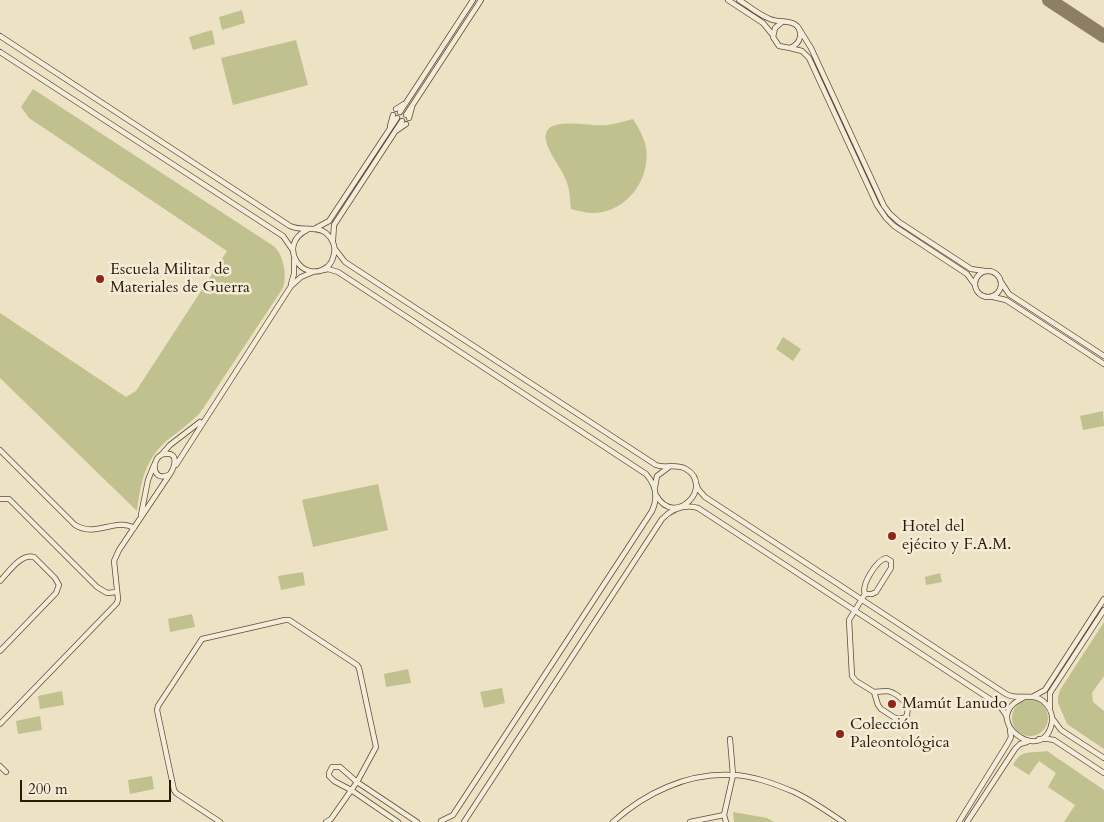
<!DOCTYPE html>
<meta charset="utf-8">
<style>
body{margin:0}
#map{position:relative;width:1104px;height:822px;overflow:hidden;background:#ede2c3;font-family:Cardo,serif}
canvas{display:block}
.scale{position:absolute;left:20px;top:780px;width:151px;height:22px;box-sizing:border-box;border:2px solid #2e1906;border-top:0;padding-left:6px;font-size:15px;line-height:18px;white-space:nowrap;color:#2e1906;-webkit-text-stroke:4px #f3ecd8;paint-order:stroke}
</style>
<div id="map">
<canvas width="1104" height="822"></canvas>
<div class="scale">200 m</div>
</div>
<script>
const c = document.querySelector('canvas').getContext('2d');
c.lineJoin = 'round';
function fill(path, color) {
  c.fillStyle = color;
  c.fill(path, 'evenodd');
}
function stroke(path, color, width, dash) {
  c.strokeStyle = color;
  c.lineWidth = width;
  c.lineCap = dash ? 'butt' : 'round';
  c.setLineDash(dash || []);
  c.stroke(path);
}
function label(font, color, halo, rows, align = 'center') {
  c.font = font + ' Cardo,serif';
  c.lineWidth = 5;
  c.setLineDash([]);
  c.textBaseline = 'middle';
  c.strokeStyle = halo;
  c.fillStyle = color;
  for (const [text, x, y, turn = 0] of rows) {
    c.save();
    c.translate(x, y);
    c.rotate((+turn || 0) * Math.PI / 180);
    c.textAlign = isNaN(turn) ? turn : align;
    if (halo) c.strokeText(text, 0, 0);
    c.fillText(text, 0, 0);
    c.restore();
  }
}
fill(new Path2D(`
 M 242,10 L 245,23 L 222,30 L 219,17 Z
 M 212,30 L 215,44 L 193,50 L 189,37 Z
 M 296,40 L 308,85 L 233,105 L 221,58 Z
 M 33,89 L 275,247 C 284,257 287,276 283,288 L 200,413 C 190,423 180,430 170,438 C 145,458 141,481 137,511 L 0,378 L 0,313 L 126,397 L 136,391 L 227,251 L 29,118 L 21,107 Z
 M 633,119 C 638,127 644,137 646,147 C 651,179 627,212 594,213 C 586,213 579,211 571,209 C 570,201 570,193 568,186 C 565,173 554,161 549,149 C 531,110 591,128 607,125 C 615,124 624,121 633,119 Z
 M 783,337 L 801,349 L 793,361 L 776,349 Z
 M 1103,411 L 1104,426 L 1083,430 L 1080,416 Z
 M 378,484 L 388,530 L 313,547 L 302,500 Z
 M 303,572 L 305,585 L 281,590 L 278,576 Z
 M 940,573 L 942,582 L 926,585 L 925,577 Z
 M 192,614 L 195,627 L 170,632 L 168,619 Z
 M 1104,622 L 1104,676 L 1092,693 L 1093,702 L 1104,711 L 1104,749 L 1067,724 L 1058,703 L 1058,697 L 1060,690 Z
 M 408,669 L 411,683 L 386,687 L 384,674 Z
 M 502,688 L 505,703 L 484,708 L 480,692 Z
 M 62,691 L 64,705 L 40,709 L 38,696 Z
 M1012 718a18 18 0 1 1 36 0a18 18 0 1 1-36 0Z
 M 40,716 L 42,730 L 18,734 L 16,721 Z
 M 1047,751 L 1104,790 L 1104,822 L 1064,822 L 1075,805 L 1048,787 L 1056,773 L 1039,761 L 1029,775 L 1013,765 C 1022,748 1030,754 1047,751 Z
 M 152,776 L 154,789 L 130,794 L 128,780 Z
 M 733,812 L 767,818 L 774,822 L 734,822 Z`), '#c0c18e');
stroke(new Path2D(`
 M 1049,0 L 1104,36`), '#8e7e64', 14);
const street = new Path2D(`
 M 728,0 L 763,23 L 772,34
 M 739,0 C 749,6 759,15 770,19 C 780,24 802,17 800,37 C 799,43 795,46 790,48 L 779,46 L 773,37 L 775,28 L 782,22
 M 798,27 L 811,48 L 884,206 L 890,214 L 899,222 L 971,269 L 985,271
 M 0,36 L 290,226 C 302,232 316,225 326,233 C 332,238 336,246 334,254 C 333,259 331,264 327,267 C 303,285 276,245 307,230
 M 790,48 L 802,51 L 809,58 L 877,205 L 886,218 L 894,226 L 967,274 L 975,285
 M 0,52 L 283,236 L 292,249
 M 396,109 L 404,104
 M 400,112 L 473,0
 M 406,115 L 481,0
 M 409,118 L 412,107
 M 390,126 L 393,115
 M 396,131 L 406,124
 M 316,228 L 329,221 L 397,118
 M 333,240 L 334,225 L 402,121
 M 335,249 L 345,262 L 656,465 C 666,469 676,463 686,469 C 715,486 675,529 656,495
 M975 284a13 13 0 1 1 26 0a13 13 0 1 1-26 0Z
 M 319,271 L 328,269 L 338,272 L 646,474 C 656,485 658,498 652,511 L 453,815 L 441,821
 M 1001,282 L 1009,294 L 1104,356
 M 291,284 L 294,274 L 294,260
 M 993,297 L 1006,300 L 1104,364
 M 0,450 L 75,525 C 96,538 116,517 134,528
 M 162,454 L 170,445 L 200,422
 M 176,465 L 291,286 L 301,277 L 313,272
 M 695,480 L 698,489 L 705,497 L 1006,694 C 1018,701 1032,692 1043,701 C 1049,706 1053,714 1052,722 C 1044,768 977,719 1023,698
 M 655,487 L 657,476 L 669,467
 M 0,499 L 9,499 L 97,587 L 107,593 L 117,592
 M 141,515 L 148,480 L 154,465
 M 0,581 C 8,573 21,553 34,557 L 55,578 L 59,585 L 56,593 L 0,651
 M 865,594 C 861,585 876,561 886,558 L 891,561 L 891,568 L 876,592 L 872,594 L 865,594 L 849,620 L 852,676 L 856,681 L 874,692 L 878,705 L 881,709 L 895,718 L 904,718 L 907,715 L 908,707 C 904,700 895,692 887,691 C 883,691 878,692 874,692
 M 1034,696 L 1045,690 L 1104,599
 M 1050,708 L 1050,693 L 1104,610
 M 1052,718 L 1061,730 L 1104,758
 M 0,724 L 117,603 L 118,599 L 114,561 L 119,550 L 170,474 C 174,468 180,452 165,454 C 150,455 151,485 170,474
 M 1039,739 L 1048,739 L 1054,740 L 1104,773
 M 0,766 L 6,772
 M 220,822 L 176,793 L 174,790 L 157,710 L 158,706 L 202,639 L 285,620 L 289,620 L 357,665 L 359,668 L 376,747 L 357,782 L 331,819 L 326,822
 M 398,822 L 351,790 L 334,781 L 329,776 L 329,773 L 332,767 L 340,767 L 357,782 L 417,822
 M 464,822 L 662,519 C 673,508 684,504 698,508 L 999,705 L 1006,715 L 1008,723
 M 613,822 C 645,793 687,773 731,775 C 752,775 775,784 794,792 C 811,800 827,811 843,822
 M 690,822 L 724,815
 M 726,822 L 724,815 L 733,775 L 730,739
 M 959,822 L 1008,743 L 1011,737 L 1010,730
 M 967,822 L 1015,749 L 1020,744 L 1027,742`);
stroke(street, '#5e4b35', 6);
stroke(street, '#f3ecd8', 4.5);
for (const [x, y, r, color] of [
 [100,279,5,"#8f2418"],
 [892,536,5,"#8f2418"],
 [892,704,5,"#8f2418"],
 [840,734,5,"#8f2418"]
]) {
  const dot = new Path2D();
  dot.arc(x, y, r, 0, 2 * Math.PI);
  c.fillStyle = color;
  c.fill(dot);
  stroke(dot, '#f3ecd8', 2);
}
label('16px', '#2e1906', '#f3ecd8', [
 ["Escuela Militar de",110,270],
 ["Materiales de Guerra",110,288],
 ["Hotel del",902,527],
 ["ejécito y F.A.M.",902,545],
 ["Mamút Lanudo",902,704],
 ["Colección",850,725],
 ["Paleontológica",850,743]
], 'left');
</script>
